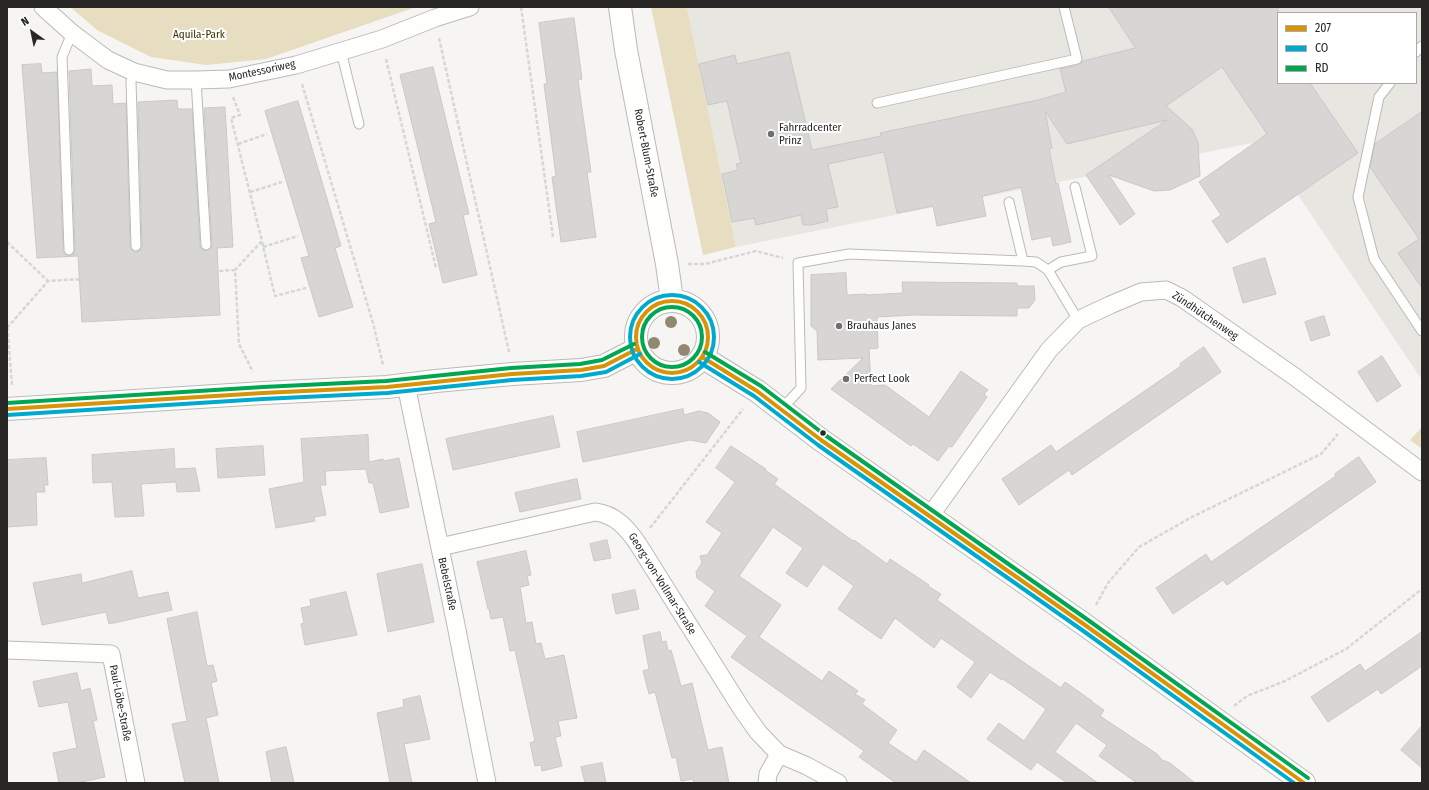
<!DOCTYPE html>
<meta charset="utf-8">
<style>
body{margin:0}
#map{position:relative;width:1429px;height:790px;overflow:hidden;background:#f6f5f4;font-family:"Fira Sans Condensed",sans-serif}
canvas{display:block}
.frame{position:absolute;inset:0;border:8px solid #282726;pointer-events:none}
.legend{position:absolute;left:1277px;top:12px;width:140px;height:72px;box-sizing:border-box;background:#fff;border:1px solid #a9a9a8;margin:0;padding:5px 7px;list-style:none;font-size:12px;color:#282726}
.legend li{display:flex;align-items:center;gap:8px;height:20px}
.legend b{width:20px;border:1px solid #a9a9a8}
.north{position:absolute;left:12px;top:12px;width:40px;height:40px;-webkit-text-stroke:3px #fff;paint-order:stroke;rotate:327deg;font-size:11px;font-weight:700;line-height:16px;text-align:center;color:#282726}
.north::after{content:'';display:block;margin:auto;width:14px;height:18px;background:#282726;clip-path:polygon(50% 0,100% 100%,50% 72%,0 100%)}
</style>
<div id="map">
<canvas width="1429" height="790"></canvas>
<div class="frame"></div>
<ul class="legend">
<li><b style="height:5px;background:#d89306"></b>207</li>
<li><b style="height:5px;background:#00a9ce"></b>CO</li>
<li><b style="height:5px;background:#00a651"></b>RD</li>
</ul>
<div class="north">N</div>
</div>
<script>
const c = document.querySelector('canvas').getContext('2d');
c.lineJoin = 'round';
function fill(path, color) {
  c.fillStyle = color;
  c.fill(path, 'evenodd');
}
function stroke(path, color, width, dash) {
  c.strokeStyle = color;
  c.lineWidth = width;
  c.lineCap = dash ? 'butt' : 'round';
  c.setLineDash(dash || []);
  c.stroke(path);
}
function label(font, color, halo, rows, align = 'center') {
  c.font = font + ' "Fira Sans Condensed",sans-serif';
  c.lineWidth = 4;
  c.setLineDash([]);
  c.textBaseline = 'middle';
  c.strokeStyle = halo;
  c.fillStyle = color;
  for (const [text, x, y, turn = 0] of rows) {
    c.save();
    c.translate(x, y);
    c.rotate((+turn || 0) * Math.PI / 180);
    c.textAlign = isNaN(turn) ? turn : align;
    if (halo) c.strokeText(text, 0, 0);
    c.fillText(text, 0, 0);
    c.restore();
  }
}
fill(new Path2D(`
 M 687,7 L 1422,7 L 1422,380 L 1262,141 L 736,247 ZM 1278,13 L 1416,13 L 1416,83 L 1278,83 Z`), '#e8e6e0');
fill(new Path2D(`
 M 70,7 L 416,7 L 266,59 L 206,65 L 151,57 L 97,30 Z
 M 651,7 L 687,7 L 736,247 L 703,255 Z
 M 1422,427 L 1422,449 L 1410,440 Z`), '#e7ddc1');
const building = new Path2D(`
 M 1109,7 L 1278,7 L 1278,83 L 1310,83 L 1358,153 L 1227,243 L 1212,221 L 1221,215 L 1199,182 L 1267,134 L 1222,67 L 1166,106 L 1192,129 L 1198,143 L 1200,176 L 1170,190 L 1154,191 L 1109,175 L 1135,214 L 1120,225 L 1086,175 L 1167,120 L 1067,144 L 1045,111 L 1052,148 L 1049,149 L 1056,184 L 1058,183 L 1071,242 L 1053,246 L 1051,236 L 1032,240 L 1021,187 L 982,196 L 986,216 L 937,226 L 933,206 L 897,213 L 884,152 L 828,164 L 838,207 L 826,209 L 828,221 L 811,225 L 803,225 L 801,215 L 756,225 L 754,218 L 732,222 L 722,174 L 738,170 L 736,164 L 741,163 L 727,101 L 708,105 L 699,64 L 735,55 L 737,64 L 789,52 L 812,150 L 881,136 L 880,133 L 1038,100 L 1066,92 L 1060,69 L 1078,65 L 1083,61 L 1135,48 Z
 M 574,18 L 582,79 L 578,80 L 591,172 L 587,172 L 596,237 L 561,242 L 552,177 L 556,176 L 544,84 L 547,84 L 539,23 Z
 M 41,64 L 42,73 L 57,72 L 63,250 L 67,255 L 72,255 L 75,250 L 69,71 L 91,69 L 92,86 L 112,85 L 113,104 L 126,103 L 130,246 L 131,249 L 136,252 L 139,251 L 142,246 L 138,102 L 177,100 L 178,109 L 192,109 L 200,245 L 201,249 L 206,251 L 210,250 L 212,245 L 204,108 L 225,107 L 233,247 L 217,248 L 220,315 L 82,322 L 78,256 L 37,258 L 22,65 Z
 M 433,67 L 469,214 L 463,215 L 477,275 L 443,283 L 429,224 L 436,222 L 400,75 Z
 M 298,101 L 341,246 L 335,248 L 353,307 L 319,317 L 301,258 L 309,256 L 265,111 Z
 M 1422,112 L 1422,288 L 1398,253 L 1419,239 L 1370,167 L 1375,144 Z
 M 1265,258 L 1276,294 L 1243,303 L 1233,268 Z
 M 846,273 L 847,295 L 866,294 L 866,295 L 903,293 L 902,282 L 1017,283 L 1017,286 L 1034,286 L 1035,300 L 1029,308 L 1017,308 L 1017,316 L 914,315 L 877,317 L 878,348 L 869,349 L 871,386 L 885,385 L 929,417 L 961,371 L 988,390 L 984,394 L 987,397 L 952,447 L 949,446 L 938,461 L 913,444 L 911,446 L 831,389 L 863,358 L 818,360 L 817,331 L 811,326 L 811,275 Z
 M 1324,316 L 1330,335 L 1311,341 L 1305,322 Z
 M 1204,347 L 1221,372 L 1072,475 L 1069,470 L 1019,505 L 1002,479 L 1051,445 L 1056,452 L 1181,366 L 1180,364 Z
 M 1382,356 L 1401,386 L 1377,402 L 1358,372 Z
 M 683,409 L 684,415 L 699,411 L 708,413 L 720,422 L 706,443 L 690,440 L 583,462 L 577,432 Z
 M 553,416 L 560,447 L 453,470 L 446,439 Z
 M 368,435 L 369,462 L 383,459 L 384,461 L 399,458 L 409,507 L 380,513 L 373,483 L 369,483 L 366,469 L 325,471 L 326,485 L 320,485 L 326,515 L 314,517 L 315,521 L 276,528 L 269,489 L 304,482 L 301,439 Z
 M 263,446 L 265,475 L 218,478 L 216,449 Z
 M 731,446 L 766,469 L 765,470 L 778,479 L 774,484 L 853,541 L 854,540 L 887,564 L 890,559 L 929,585 L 928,586 L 941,594 L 937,600 L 1016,657 L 1061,688 L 1065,682 L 1092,701 L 1092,702 L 1104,710 L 1100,716 L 1157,754 L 1162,760 L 1170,763 L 1195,783 L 1137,783 L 1099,756 L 1107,745 L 1076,723 L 1055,752 L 1098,783 L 1067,783 L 1037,762 L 1031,770 L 987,739 L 999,723 L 1024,741 L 1046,709 L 1003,679 L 1002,680 L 990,672 L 971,698 L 957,687 L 975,662 L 941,638 L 934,648 L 895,618 L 881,639 L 838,609 L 854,586 L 823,564 L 807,587 L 786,573 L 803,548 L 773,527 L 739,576 L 781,605 L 759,637 L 822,681 L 829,671 L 858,691 L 855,694 L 865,700 L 862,704 L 897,730 L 888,743 L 916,762 L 924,750 L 971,783 L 896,783 L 859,757 L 864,751 L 731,657 L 747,636 L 705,606 L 715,591 L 697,578 L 696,572 L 702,563 L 700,556 L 707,555 L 722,533 L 706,522 L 735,482 L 716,468 Z
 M 174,449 L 175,469 L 195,468 L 200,491 L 177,492 L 176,482 L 141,484 L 144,516 L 115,517 L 112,482 L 93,483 L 92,455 Z
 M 1359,457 L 1376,482 L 1227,585 L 1223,580 L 1173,614 L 1156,588 L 1206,554 L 1211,562 L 1336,476 L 1335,474 Z
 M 46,458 L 48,485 L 44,485 L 45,492 L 36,492 L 37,525 L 7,527 L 7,460 Z
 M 577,479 L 581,499 L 520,512 L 515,493 Z
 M 607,540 L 611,558 L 594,561 L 590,544 Z
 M 526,551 L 531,575 L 527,576 L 529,585 L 520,587 L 526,623 L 532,622 L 536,644 L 541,643 L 545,659 L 564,655 L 577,718 L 558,721 L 561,736 L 555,737 L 562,766 L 542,771 L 541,765 L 535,766 L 530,743 L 535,741 L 515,650 L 510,651 L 503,617 L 491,619 L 489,609 L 488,609 L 477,562 Z
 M 422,564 L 434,622 L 388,632 L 377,574 Z
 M 132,571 L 138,598 L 168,592 L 172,610 L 109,624 L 106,612 L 42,625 L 33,583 L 81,574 L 82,583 Z
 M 635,590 L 639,609 L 616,614 L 612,595 Z
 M 346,592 L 357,635 L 305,645 L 301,624 L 304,623 L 301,608 L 311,606 L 310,600 Z
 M 197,612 L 207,666 L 213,665 L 217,681 L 211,683 L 218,715 L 206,718 L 219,783 L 185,783 L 172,724 L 187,721 L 167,619 Z
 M 660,632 L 662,642 L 666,641 L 668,651 L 671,650 L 681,686 L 692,683 L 708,750 L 722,747 L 729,783 L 694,783 L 693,779 L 681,781 L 676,757 L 672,758 L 655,692 L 649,694 L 643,671 L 649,669 L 643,636 Z
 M 1422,632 L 1422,666 L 1381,694 L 1378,689 L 1328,722 L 1311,697 L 1360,664 L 1365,671 Z
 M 77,673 L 81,691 L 90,688 L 97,720 L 93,721 L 105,777 L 77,783 L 59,783 L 53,753 L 77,748 L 68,702 L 39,707 L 33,682 Z
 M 420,696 L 430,739 L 404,744 L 412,783 L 390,783 L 377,713 L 404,707 L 403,700 Z
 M 1422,726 L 1422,768 L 1401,750 Z
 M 286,747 L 294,783 L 272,783 L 266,752 Z
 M 602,763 L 606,783 L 585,783 L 581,767 Z`);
fill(building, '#d7d6d5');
stroke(building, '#c9c8c7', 1);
const lane = new Path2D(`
 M 341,51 L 359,124
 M 1416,52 L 1422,46
 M 134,72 L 131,81 L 136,246
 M 196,80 L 206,245
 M 1390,83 L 1379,97 L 1358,197 L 1374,259 L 1422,331
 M 877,103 L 1077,59 L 1064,7
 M 1009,202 L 1023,261
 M 69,250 L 62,57 L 72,33
 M 1048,270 L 1061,262 L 1092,256 L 1075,187
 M 780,408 L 790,400 L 801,388 L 798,263 L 849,254 L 1023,261 L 1036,262 L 1048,270 L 1078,320`);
const street = new Path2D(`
 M 43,7 L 72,33 L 108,60 L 134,72 L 167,80 L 196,80 L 229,79 L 296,65 L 382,39 L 435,18 L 470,7
 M 406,385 L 455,620 L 487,783
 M 930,516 L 1049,350 L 1078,320 L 1110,305 L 1141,292 L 1166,290 L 1182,298 L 1295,377 L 1422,472
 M 440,547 L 595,512 C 615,514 627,528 638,544 L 741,708 L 758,732 L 779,754 L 768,774 L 767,783
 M 7,650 L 111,654 L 136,783
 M 779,754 L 807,766 L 838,783`);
const secondary = new Path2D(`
 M 620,7 L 626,50 L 667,264 L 672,300
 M636 337a36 36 0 1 1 72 0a36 36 0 1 1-72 0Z
 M 702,357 L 757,391 L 821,440 L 1085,625 L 1304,783
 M 7,409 L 263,393 L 387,387 L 436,381 L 512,374 L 581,370 L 604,366 L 637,349`);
stroke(lane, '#bbbab9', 11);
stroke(street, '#bbbab9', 19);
stroke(secondary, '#bbbab9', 24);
stroke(new Path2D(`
 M 521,7 L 553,237
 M 439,38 L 509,352
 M 386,59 L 436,268
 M 302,84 L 373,323 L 383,365
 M 233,97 L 240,115 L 231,118 L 262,241 L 235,270 L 239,344 L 253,372
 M 238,144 L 267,134
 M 250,192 L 282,182
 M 7,242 L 48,281
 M 262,242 L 275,296 L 306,288
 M 263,247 L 298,236
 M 688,264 L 705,264 L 756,251 L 783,258
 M 7,321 L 12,386
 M 7,328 L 48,281 L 235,270
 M 650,528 L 743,409
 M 1096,605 L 1108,583 L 1139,547 L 1192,517 L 1321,454 L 1338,434
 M 1234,706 L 1247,696 L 1285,681 L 1346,649 L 1422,589`), '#d6d6d5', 2.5, [4, 2]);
stroke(lane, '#fefefd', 9);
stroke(street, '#fefefd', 17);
stroke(secondary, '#fefefd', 22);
stroke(new Path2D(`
 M636 337a36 36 0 1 1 72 0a36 36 0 1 1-72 0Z
 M 702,357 L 757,391 L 821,440 L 1085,625 L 1304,783
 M 7,409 L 263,393 L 387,387 L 512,374 L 581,370 L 604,366 L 637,349`), '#d89306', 4);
stroke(new Path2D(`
 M630 337a42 42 0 1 1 84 0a42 42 0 1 1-84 0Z
 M 699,362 L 754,396 L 818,445 L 1082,630 L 1294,783
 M 7,415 L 263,399 L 387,393 L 512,380 L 581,376 L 606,372 L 640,354`), '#00a9ce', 4);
stroke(new Path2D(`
 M642 337a30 30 0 1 1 60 0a30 30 0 1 1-60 0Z
 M 705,352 L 761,386 L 825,435 L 1088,620 L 1308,778
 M 7,403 L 263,387 L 386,381 L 511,368 L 580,364 L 602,360 L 634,344`), '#00a651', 4);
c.fillStyle = '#90896f';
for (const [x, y] of [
 [671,322],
 [654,343],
 [684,350]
]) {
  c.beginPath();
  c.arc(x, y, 6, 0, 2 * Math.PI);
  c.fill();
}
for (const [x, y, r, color] of [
 [771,134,4,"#706f6e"],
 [839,326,4,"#706f6e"],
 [846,379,4,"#706f6e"],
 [823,433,3.5,"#282726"]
]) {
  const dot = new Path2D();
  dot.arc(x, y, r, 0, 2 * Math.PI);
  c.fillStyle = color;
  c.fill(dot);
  stroke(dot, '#fff', 1.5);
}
label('11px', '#3c3003', '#fff', [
 ["Aquila-Park",199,35]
]);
label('11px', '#282726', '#fff', [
 ["Montessoriweg",262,71,-12],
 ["Robert-Blum-Straße",646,153,79],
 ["Zündhütchenweg",1205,316,34],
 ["Bebelstraße",447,584,78],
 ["Georg-von-Vollmar-Straße",662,584,58],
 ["Paul-Löbe-Straße",120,703,79]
]);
label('11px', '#282726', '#fff', [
 ["Fahrradcenter",779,128],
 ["Prinz",779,141],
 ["Brauhaus Janes",847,326],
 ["Perfect Look",854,379]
], 'left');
</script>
